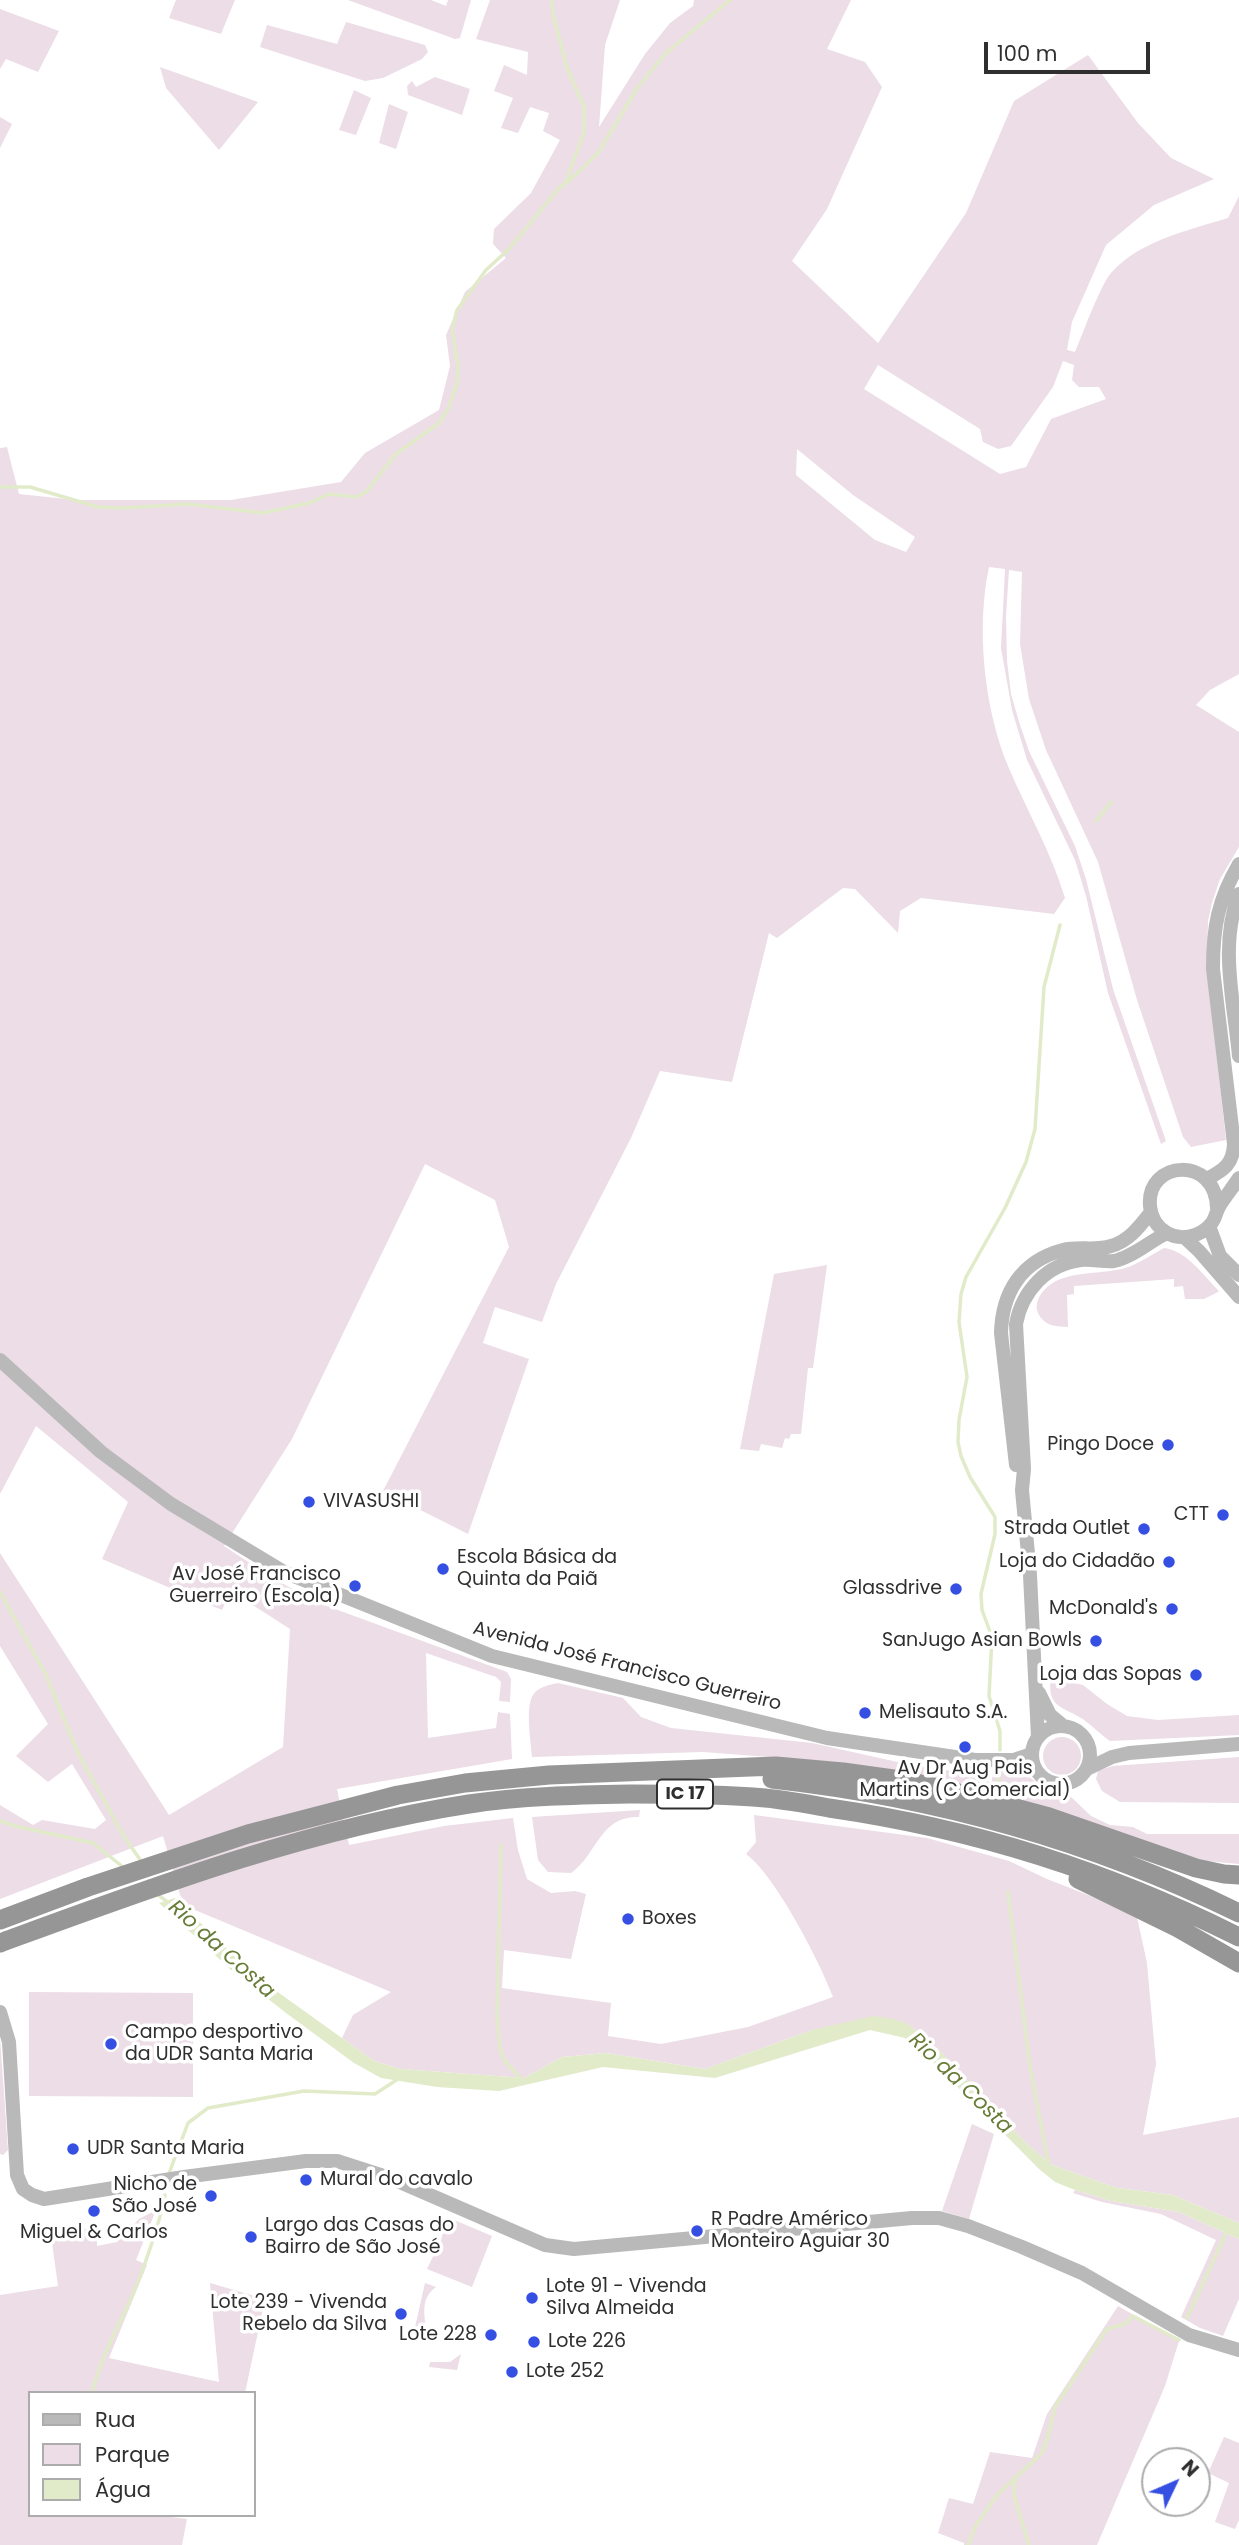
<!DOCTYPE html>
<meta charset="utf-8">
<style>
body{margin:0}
#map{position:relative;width:1239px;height:2545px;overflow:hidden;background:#fff;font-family:Poppins,sans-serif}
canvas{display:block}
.legend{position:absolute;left:28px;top:2391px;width:228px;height:126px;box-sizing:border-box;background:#fff;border:2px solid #acacac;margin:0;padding:9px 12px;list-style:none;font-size:21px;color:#2f2f2f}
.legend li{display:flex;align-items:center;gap:14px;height:35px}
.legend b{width:35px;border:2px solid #acacac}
.north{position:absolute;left:1141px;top:2447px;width:70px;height:70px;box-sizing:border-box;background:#fff;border:2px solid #acacac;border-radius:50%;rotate:46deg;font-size:19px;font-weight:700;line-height:28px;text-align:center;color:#2f2f2f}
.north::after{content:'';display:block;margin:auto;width:24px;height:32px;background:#354fe2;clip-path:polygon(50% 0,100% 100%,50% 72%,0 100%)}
.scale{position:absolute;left:984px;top:42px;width:166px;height:32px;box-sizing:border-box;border:4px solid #2f2f2f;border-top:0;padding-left:9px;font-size:21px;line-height:24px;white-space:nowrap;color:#2f2f2f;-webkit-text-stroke:5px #fff;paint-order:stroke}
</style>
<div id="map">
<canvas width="1239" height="2545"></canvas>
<ul class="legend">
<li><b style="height:9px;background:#b9b9b9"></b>Rua</li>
<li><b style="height:19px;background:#ecdde6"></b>Parque</li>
<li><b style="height:19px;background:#e1ebc9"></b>Água</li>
</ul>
<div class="north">N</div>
<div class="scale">100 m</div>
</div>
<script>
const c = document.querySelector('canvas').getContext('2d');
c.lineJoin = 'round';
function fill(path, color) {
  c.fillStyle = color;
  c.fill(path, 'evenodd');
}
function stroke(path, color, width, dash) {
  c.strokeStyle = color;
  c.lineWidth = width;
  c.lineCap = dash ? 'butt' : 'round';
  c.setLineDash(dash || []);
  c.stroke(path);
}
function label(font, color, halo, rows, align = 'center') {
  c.font = font + ' Poppins,sans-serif';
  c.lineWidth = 7;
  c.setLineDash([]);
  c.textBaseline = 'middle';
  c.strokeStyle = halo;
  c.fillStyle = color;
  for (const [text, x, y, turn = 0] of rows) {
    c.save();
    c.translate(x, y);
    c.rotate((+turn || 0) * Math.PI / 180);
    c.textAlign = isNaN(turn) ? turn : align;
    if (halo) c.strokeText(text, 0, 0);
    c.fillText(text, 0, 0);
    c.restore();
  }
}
fill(new Path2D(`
 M 176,0 L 235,0 L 221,34 L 169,18 Z
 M 348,0 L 431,0 L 446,6 L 448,0 L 471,0 L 460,38 L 455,39 Z
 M 490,0 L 620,0 L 605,45 L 599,127 L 645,54 L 670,23 L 693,6 L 694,0 L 851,0 L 827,49 L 865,62 L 882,87 L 827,209 L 792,261 L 878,343 L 966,213 L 1014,101 L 1088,55 L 1138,123 L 1171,158 L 1214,179 L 1154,205 L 1106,245 L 1072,322 L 1067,350 L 1075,352 C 1083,333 1100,286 1111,273 C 1139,241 1189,230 1228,218 L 1239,196 L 1239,674 L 1210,690 L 1196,705 L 1239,732 L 1239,847 L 1220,879 L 1212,903 L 1208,921 L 1207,969 L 1226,1140 L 1191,1147 L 1183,1137 L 1137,1000 L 1098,862 L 1046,750 L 1029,699 L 1020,644 L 1022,572 L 1009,570 L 1006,616 L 1007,661 L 1011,694 L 1019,722 L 1029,751 L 1075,846 L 1086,879 L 1113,989 L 1166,1141 L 1161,1144 L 1108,993 L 1086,896 L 1075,860 L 1027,760 L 1012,710 L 1001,648 L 1005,569 L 989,567 C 976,627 984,709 1008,766 C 1027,811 1051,851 1065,898 L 1054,914 L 921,898 L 900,911 L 898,933 L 855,889 L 843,888 L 777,938 L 769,933 L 732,1082 L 660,1071 L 631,1138 L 556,1284 L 542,1322 L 495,1307 L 483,1343 L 529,1359 L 468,1534 L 383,1491 L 509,1247 L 495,1200 L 425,1164 L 292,1439 L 224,1546 L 271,1577 L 316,1602 L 507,1672 L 511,1679 L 510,1702 L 499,1701 L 501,1682 L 496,1677 L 426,1653 L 428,1738 L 496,1728 L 498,1712 L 510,1714 L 512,1759 L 337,1789 L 349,1845 L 444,1826 L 513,1818 L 518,1850 L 527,1879 L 551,1893 L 575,1891 L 586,1894 L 571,1959 L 504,1950 L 502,1988 L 611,2003 L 608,2036 L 661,2044 L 748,2027 L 833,1997 C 820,1962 775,1875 746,1854 L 756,1842 L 754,1815 L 927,1838 L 1009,1861 L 1047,1879 L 1134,1913 L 1137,1917 L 1147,1963 L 1156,2064 L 1143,2135 L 1239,2117 L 1239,2223 L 1173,2195 L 1117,2188 L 1052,2165 L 1027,2144 L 941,2052 L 908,2024 L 812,2030 L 705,2069 L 606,2053 L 562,2057 L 524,2078 L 401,2069 L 374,2061 L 342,2038 L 353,2015 L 391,1992 L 183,1905 L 163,1836 L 0,1899 L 0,1805 L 33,1825 L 42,1820 L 95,1829 L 106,1820 L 72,1764 L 48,1782 L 16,1756 L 48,1724 L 0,1646 L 0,1553 L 169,1815 L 283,1747 L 290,1629 L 231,1591 L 222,1610 L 102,1559 L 128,1502 L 36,1426 L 0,1494 L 0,448 L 7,447 L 19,494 L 76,500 L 231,500 L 341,482 L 365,453 L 439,410 L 450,366 L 446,335 L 465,292 L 506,258 L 493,244 L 494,229 L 531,193 L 560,140 L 543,131 L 549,113 L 530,107 L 518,133 L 501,128 L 513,98 L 494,91 L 504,65 L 527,75 L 528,52 L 476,39 ZM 1063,361 L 1074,365 L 1072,380 L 1079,387 L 1099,387 L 1106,399 L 1051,419 L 1026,467 L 1000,474 L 864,389 L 878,365 L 980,429 L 983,442 L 998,449 L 1011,446 L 1053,387 ZM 797,449 L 853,495 L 915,537 L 906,552 L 875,540 L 796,475 Z
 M 0,9 L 59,31 L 38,72 L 6,59 L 0,69 Z
 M 346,22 L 425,45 L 428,52 L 422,59 L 383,78 L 365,81 L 260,47 L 267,25 L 337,44 Z
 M 160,67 L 258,102 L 219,150 L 166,88 Z
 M 435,77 L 470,89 L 462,115 L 408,95 L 407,86 L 412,81 L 416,87 Z
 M 354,90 L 371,98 L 356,135 L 339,130 Z
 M 389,104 L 408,112 L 396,149 L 379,143 Z
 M 0,117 L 12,124 L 0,148 Z
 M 1164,1248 C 1187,1251 1203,1275 1219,1291 L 1218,1292 L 1204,1299 L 1185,1299 L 1183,1286 L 1174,1287 L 1174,1279 L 1074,1286 L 1074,1294 L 1067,1295 L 1068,1327 C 1058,1326 1050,1327 1043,1320 C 1037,1314 1035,1307 1038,1300 C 1054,1265 1102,1278 1131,1266 C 1142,1261 1153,1254 1164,1248 Z
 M 827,1265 L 813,1368 L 808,1368 L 801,1434 L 791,1434 L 789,1439 L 785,1438 L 782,1448 L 761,1444 L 759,1451 L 740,1449 L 774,1274 Z
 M 1051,1677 L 1083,1685 L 1107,1704 L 1127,1716 L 1158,1720 L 1239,1715 L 1239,1735 L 1110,1741 C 1101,1735 1094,1727 1084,1720 C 1064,1706 1046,1709 1051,1677 Z
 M 558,1683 L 623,1698 L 641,1717 L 671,1728 L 812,1743 L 902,1763 L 982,1776 L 991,1784 L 994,1770 L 1025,1774 L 1046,1789 L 1068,1794 L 1091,1816 L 1110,1825 L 1133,1827 L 1147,1834 L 1239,1834 L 1239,1864 L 1207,1861 L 835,1762 L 703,1752 L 532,1757 C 531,1742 525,1707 533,1695 C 538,1687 549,1685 558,1683 Z
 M1043 1756a19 19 0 1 1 38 0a19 19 0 1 1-38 0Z
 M 1239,1757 L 1239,1803 L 1120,1802 L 1102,1791 L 1096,1779 L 1098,1771 L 1112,1766 Z
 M 640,1810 L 639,1817 C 600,1815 597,1855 571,1873 L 548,1872 L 538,1860 L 532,1817 Z
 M 29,1992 L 193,1993 L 193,2097 L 29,2096 Z
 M 0,2037 L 8,2150 L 3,2155 L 0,2154 Z
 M 972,2124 L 994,2134 L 969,2219 L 942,2211 Z
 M 1075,2190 L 1111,2201 L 1179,2212 L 1239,2239 L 1239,2299 L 1223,2336 L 1200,2328 L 1181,2317 L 1216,2240 L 1161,2214 L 1102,2202 L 1073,2193 Z
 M 156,2210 L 136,2260 L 147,2265 L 109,2358 L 219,2382 L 210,2283 L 265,2299 L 245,2393 L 30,2393 L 30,2515 L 155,2515 L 187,2519 L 182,2545 L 0,2545 L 0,2295 L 58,2286 L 51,2236 L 96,2227 L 97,2246 L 117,2242 L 139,2219 Z
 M 447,2217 L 492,2236 L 472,2287 L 427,2269 L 441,2240 Z
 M 425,2283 L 436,2287 C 421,2298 424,2312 426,2329 L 415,2327 Z
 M 1118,2306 L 1179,2341 L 1165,2386 L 1097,2545 L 964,2545 L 964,2543 L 938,2533 L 949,2498 L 973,2504 L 990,2452 L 1032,2458 L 1047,2414 Z
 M 461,2354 L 457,2370 L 429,2367 L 430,2362 L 450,2362 Z
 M 1224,2437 L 1239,2443 L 1239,2520 L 1235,2529 L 1215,2522 L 1229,2483 L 1208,2473 Z`), '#ecdde6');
fill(new Path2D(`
 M 175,1898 L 254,1975 L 374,2061 L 401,2069 L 524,2078 L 562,2057 L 606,2053 L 705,2069 L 812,2030 L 873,2016 L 894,2019 L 908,2024 L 941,2052 L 1027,2144 L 1052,2165 L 1117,2188 L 1173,2195 L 1239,2223 L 1239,2239 L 1179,2212 L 1111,2201 L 1075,2190 L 1055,2182 L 1039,2169 L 931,2060 L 905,2038 L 870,2030 L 715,2078 L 603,2067 L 499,2091 L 437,2087 L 381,2078 L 354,2063 L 286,2013 L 230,1969 L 159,1903 Z`), '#e1ebc9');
stroke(new Path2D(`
 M 568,182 L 598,153 L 638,87 L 666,53 L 730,0
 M 0,487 L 30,487 L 98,507 L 123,508 L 188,504 L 263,513 L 309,503 L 329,494 L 356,497 L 366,492 L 396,454 L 439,423 L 449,407 L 457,383 L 458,366 L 452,329 L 457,310 L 486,270 L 509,249 L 559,188 L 565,184 L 584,132 L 584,107 L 567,68 L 554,18 L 551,0
 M 1096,821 L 1111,802
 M 0,1592 L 46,1675 L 78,1753 L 123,1835 L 141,1861
 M 1000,1750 L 1000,1731 L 989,1696 L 992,1637 L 982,1610 L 981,1594 L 995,1534 L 995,1517 L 970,1477 L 961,1456 L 958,1442 L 959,1420 L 967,1377 L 959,1322 L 961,1294 L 966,1277 L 1005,1208 L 1026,1162 L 1035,1129 L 1044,987 L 1060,925
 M 996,1789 L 1000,1773
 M 0,1821 L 15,1826 L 93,1843 L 123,1867
 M 501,1845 L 497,2016 L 500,2048 L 504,2060 L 522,2080
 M 1008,1892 L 1030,2067 L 1049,2167
 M 157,1894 L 170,1904
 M 168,2176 L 188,2123 L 208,2108 L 304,2091 L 375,2094 L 398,2079
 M 1187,2318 L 1227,2231
 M 92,2393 C 100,2360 115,2333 129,2303 C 141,2277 160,2223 165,2195
 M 1015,2478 L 1014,2496 L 1029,2545
 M 968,2545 L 975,2527 L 997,2495 L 1041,2454 L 1046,2443 L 1055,2407 L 1107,2329 L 1125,2324 L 1133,2316 L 1179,2340`), '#e1ebc9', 3.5);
stroke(new Path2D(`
 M 1239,894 C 1219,945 1234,1002 1239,1056
 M 1207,1179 C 1224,1170 1233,1164 1234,1144 L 1213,969 C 1213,927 1218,900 1239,864
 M 1217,1208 C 1216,1155 1146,1160 1150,1206 C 1151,1217 1157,1227 1167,1233 C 1181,1241 1200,1237 1211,1224 C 1216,1218 1216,1211 1220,1205 C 1226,1196 1233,1187 1239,1178
 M 1209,1226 L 1220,1256 L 1239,1275
 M 1184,1237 L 1199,1251 L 1239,1297
 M 0,1360 L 101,1452 L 171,1504 L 284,1572 L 492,1656 L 827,1738 L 975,1760 L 1014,1760 L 1032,1754
 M 1016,1465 L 1001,1333 C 1002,1293 1021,1261 1063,1250 C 1078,1246 1096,1251 1111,1246 C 1129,1241 1140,1226 1151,1212
 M 1039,1693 L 1050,1715 L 1062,1725
 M1032 1755a29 29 0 1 1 58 0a29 29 0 1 1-58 0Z
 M 1038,1737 L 1030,1575 L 1022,1490 L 1024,1469 L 1016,1324 C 1022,1291 1047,1264 1081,1260 C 1092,1259 1104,1262 1114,1261 C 1133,1257 1150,1241 1167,1233
 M 1087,1769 L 1112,1757 L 1129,1753 L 1239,1744
 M 0,2012 L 9,2042 L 17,2175 L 23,2189 L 32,2195 L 44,2199 L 184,2177 L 306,2161 L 337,2161 L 393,2179 L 545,2245 L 574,2249 L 912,2218 L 939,2218 L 968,2226 L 1022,2247 L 1082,2273 L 1189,2335 L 1239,2350`), '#b9b9b9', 14);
stroke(new Path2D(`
 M 772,1779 C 935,1797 1092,1841 1239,1913
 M 1078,1879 L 1178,1928 L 1239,1963
 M 0,1920 L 88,1887 L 248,1834 L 398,1795 L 465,1783 L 549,1775 L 776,1766 L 843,1772 L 908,1781 L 971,1796 L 1049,1817 L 1196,1868 L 1224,1874 L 1239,1875
 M 0,1943 C 153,1887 307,1829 469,1804 C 522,1796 576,1795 630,1794 C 675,1794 720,1794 765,1798 C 786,1800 808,1804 829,1808 C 975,1829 1107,1871 1239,1937`), '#969696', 19);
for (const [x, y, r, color] of [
 [1168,1445,7,"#354fe2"],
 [309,1502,7,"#354fe2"],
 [1223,1515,7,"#354fe2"],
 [1144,1529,7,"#354fe2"],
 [1169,1562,7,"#354fe2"],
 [443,1569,7,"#354fe2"],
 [355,1586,7,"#354fe2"],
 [956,1589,7,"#354fe2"],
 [1172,1609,7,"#354fe2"],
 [1096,1641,7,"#354fe2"],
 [1196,1675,7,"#354fe2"],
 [865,1713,7,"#354fe2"],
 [965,1747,7,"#354fe2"],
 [628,1919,7,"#354fe2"],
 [111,2044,7,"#354fe2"],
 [73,2149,7,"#354fe2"],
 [306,2180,7,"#354fe2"],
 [211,2196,7,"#354fe2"],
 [94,2211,7,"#354fe2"],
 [697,2231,7,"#354fe2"],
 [251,2237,7,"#354fe2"],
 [532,2298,7,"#354fe2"],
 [401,2314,7,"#354fe2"],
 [491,2335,7,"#354fe2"],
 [534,2342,7,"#354fe2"],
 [512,2372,7,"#354fe2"]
]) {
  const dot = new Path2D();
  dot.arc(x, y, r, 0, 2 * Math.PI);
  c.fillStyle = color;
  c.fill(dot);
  stroke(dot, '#fff', 2.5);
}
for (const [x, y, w] of [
 [685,1794,56]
]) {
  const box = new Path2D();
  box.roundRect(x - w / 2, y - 14.5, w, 29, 5);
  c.fillStyle = '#fff';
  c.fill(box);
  stroke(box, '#2f2f2f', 2);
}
label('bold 18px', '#2f2f2f', null, [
 ["IC 17",685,1794]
]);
label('19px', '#2f2f2f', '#fff', [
 ["Pingo Doce",1154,1445],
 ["VIVASUSHI",323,1502,"left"],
 ["CTT",1209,1515],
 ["Strada Outlet",1130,1529],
 ["Escola Básica da",457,1558,"left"],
 ["Quinta da Paiã",457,1580,"left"],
 ["Loja do Cidadão",1155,1562],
 ["Av José Francisco",341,1575],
 ["Guerreiro (Escola)",341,1597],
 ["Glassdrive",942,1589],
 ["McDonald's",1158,1609],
 ["SanJugo Asian Bowls",1082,1641],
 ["Loja das Sopas",1182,1675],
 ["Melisauto S.A.",879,1713,"left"],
 ["Av Dr Aug Pais",965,1769,"center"],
 ["Martins (C Comercial)",965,1791,"center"],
 ["Boxes",642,1919,"left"],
 ["Campo desportivo",125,2033,"left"],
 ["da UDR Santa Maria",125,2055,"left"],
 ["UDR Santa Maria",87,2149,"left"],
 ["Mural do cavalo",320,2180,"left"],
 ["Nicho de",197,2185],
 ["São José",197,2207],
 ["R Padre Américo",711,2220,"left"],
 ["Monteiro Aguiar 30",711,2242,"left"],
 ["Largo das Casas do",265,2226,"left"],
 ["Bairro de São José",265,2248,"left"],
 ["Miguel & Carlos",94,2233,"center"],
 ["Lote 91 - Vivenda",546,2287,"left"],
 ["Silva Almeida",546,2309,"left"],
 ["Lote 239 - Vivenda",387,2303],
 ["Rebelo da Silva",387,2325],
 ["Lote 228",477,2335],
 ["Lote 226",548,2342,"left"],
 ["Lote 252",526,2372,"left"]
], 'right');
label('19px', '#2f2f2f', '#fff', [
 ["Avenida José Francisco Guerreiro",627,1667,14]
]);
label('italic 21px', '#677d37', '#fff', [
 ["Rio da Costa",221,1950,42],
 ["Rio da Costa",960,2084,44]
]);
</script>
